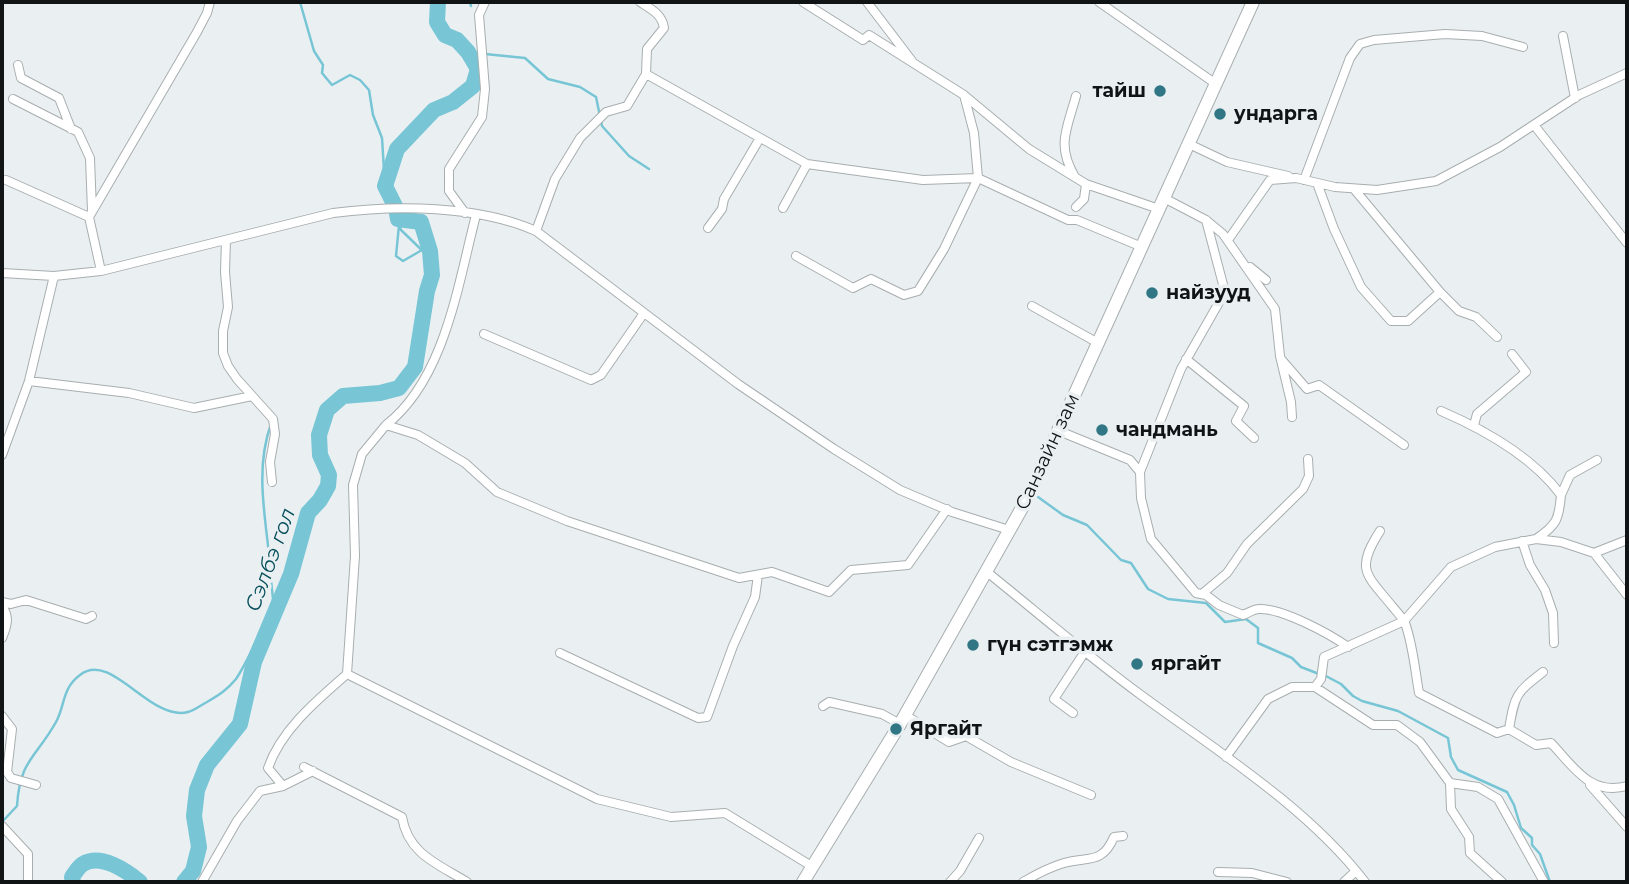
<!DOCTYPE html>
<meta charset="utf-8">
<style>
body{margin:0}
#map{position:relative;width:1629px;height:884px;overflow:hidden;background:#eaf0f2;font-family:Montserrat,sans-serif}
canvas{display:block}
.frame{position:absolute;inset:0;border:4px solid #111414;pointer-events:none}
</style>
<div id="map">
<canvas width="1629" height="884"></canvas>
<div class="frame"></div>
</div>
<script>
const c = document.querySelector('canvas').getContext('2d');
c.lineJoin = 'round';
function stroke(path, color, width, dash) {
  c.strokeStyle = color;
  c.lineWidth = width;
  c.lineCap = dash ? 'butt' : 'round';
  c.setLineDash(dash || []);
  c.stroke(path);
}
function label(font, color, halo, rows, align = 'center') {
  c.font = font + ' Montserrat,sans-serif';
  c.lineWidth = 7;
  c.setLineDash([]);
  c.textBaseline = 'middle';
  c.strokeStyle = halo;
  c.fillStyle = color;
  for (const [text, x, y, turn = 0] of rows) {
    c.save();
    c.translate(x, y);
    c.rotate((+turn || 0) * Math.PI / 180);
    c.textAlign = isNaN(turn) ? turn : align;
    if (halo) c.strokeText(text, 0, 0);
    c.fillText(text, 0, 0);
    c.restore();
  }
}
stroke(new Path2D(`
 M 300,2 L 314,51 L 323,65 L 322,73 L 332,85 L 350,75 L 360,80 L 369,90 L 373,115 L 382,138 L 385,186
 M 470,2 L 471,6
 M 468,52 L 478,54
 M 485,54 L 525,58 L 548,79 L 580,87 L 596,97 L 602,126 L 629,156 L 649,169
 M 398,219 L 401,230 L 430,258
 M 399,225 L 396,256 L 403,261 L 422,250
 M 1038,497 L 1063,515 L 1087,525 L 1121,560 L 1131,563 L 1148,589 L 1168,599 L 1206,603 L 1225,622 L 1246,619 L 1258,628 L 1258,643 L 1292,658 L 1301,667 L 1319,674
 M 1324,675 L 1341,684 L 1353,696 L 1362,701 L 1398,711 L 1448,738 L 1451,757 L 1458,770 L 1507,792 L 1514,805 L 1521,828 L 1532,838 L 1532,845 L 1540,854 L 1550,882
 M 2,822 L 17,806 C 20,759 36,758 56,722 C 65,706 62,688 80,675 C 111,650 150,722 188,712 C 195,710 201,705 207,702 C 219,695 227,690 236,679 C 247,663 254,644 264,627 C 267,624 272,619 273,615 C 275,604 271,588 271,577 C 268,526 253,474 271,424`), '#77c5d5', 2.5);
stroke(new Path2D(`
 M 73,882 L 72,877 C 75,873 79,866 83,864 C 101,853 127,871 140,882
 M 184,882 L 193,871 L 199,847 L 194,816 L 197,790 L 207,765 L 240,724 L 254,662 L 291,574 L 308,513 L 320,500 L 328,486 L 329,475 L 320,455 L 319,435 L 327,410 L 343,396 L 380,393 L 399,388 L 415,367 L 427,291 L 432,275 L 430,251 L 421,222 L 398,219 L 396,208 L 385,186 L 397,149 L 434,110 L 453,102 L 473,86 L 478,69 L 468,52 L 457,40 L 445,35 L 437,22 L 438,2`), '#77c5d5', 16);
const minor = new Path2D(`
 M 867,2 L 912,61
 M 1099,2 L 1216,84
 M 1563,36 L 1575,98
 M 18,65 L 21,78 L 59,98 L 71,129
 M 646,74 L 807,164 L 923,180 L 978,178 L 1068,220 L 1077,220 L 1142,247
 M 964,95 L 1029,149 L 1086,184 L 1084,199 L 1076,207
 M 13,99 L 78,132 L 90,158 L 92,211
 M 1534,125 L 1627,243
 M 1189,144 L 1227,162 L 1288,176
 M 1075,177 C 1056,145 1067,129 1076,96
 M 6,180 L 89,217
 M 1304,180 L 1350,58 L 1360,44 L 1374,40 L 1445,34 L 1482,36 L 1523,47
 M 1317,183 L 1334,229 L 1361,287 L 1391,321 L 1408,321 L 1440,292 L 1354,189
 M 1086,184 L 1159,209
 M 1164,198 L 1206,220 L 1223,234 L 1275,309 L 1280,356 L 1291,402 L 1292,417
 M 783,208 L 807,164
 M 465,213 L 449,191 L 449,169 L 482,117 L 485,89 L 479,15 L 485,2
 M 708,228 L 722,209 L 724,199 L 760,138
 M 536,231 L 555,179 L 580,138 L 606,112 L 627,106 L 646,74 L 647,49 L 664,28 C 662,14 651,9 640,2
 M 226,240 L 225,272 L 228,307 L 223,331 L 223,353 L 228,366 L 237,379 L 273,419 L 275,434 L 270,462 L 272,482
 M 1228,240 L 1270,180 L 1296,178 L 1335,187 L 1377,190 L 1436,181 L 1500,147 L 1579,95 L 1627,73
 M 796,256 L 853,288 L 871,279 L 904,295 L 918,291 L 944,249 L 978,178 L 974,133 L 964,95 L 869,35 L 863,40 L 803,2
 M 1250,267 L 1266,280
 M 101,271 L 89,217 L 197,32 L 207,13 L 210,2
 M 2,273 L 54,276 L 101,271 L 333,213 C 396,205 477,205 536,231 L 738,384 L 834,449 L 900,490 L 952,512 L 1009,530
 M 1440,292 L 1459,311 L 1476,317 L 1497,337
 M 1032,306 L 1098,343
 M 484,334 L 591,380 L 601,375 L 644,313
 M 1186,359 L 1244,406 L 1236,421 L 1254,438
 M 1281,359 L 1307,389 L 1319,385 L 1404,445
 M 29,381 L 129,393 L 194,408 L 252,396
 M 1441,411 C 1485,430 1532,456 1561,495 C 1559,519 1557,525 1536,539
 M 386,425 C 445,379 458,284 476,215
 M 1474,425 L 1477,414 L 1526,372 L 1512,354
 M 1059,431 L 1130,460 L 1140,472 L 1141,498 L 1151,539 L 1196,593 L 1206,595 L 1219,605 L 1243,615 C 1248,613 1254,609 1259,609 C 1282,608 1330,634 1348,647
 M 2,455 L 29,381 L 54,276
 M 1140,472 L 1181,369 L 1225,292 L 1206,220
 M 1561,495 L 1570,475 L 1597,460
 M 1380,531 C 1355,570 1366,574 1392,606 C 1396,611 1402,617 1405,623 C 1413,645 1415,670 1419,693 L 1497,733 L 1509,729 L 1536,745 L 1551,743 C 1574,767 1590,796 1627,786
 M 1522,541 L 1530,565 L 1545,590 L 1553,613 L 1554,643
 M 1594,553 L 1627,595
 M 987,572 C 1038,613 1088,656 1141,695 C 1217,751 1307,807 1365,882
 M 1202,594 L 1227,573 L 1247,544 L 1303,489 L 1309,476 L 1308,459
 M 2,602 L 11,604 L 26,600 L 86,619 L 92,616
 M 2,606 C 10,617 7,626 2,638
 M 560,653 L 698,718 L 707,717 L 733,646 L 755,597 L 758,575
 M 347,674 L 597,799 L 671,817 L 725,813 L 813,867
 M 1315,687 L 1373,725 L 1397,725 L 1420,742 L 1450,783 L 1478,787 L 1498,799 L 1544,882
 M 823,706 L 829,702 L 882,714 L 900,724
 M 1073,713 L 1054,699 L 1084,653
 M 905,715 L 949,742 L 966,736 L 1011,762 L 1091,795
 M 2,716 L 12,729 L 7,772 L 11,778 L 36,785
 M 1509,729 C 1515,694 1516,693 1543,672
 M 1226,757 L 1268,699 L 1292,687 L 1315,687 L 1321,679 L 1324,657 L 1404,621 L 1451,567 L 1495,547 L 1536,539 L 1561,542 L 1594,553 L 1627,540
 M 304,767 L 402,817 C 408,854 438,864 467,882
 M 1450,783 L 1451,809 L 1469,837 L 1470,853 L 1502,882
 M 1590,785 L 1627,827
 M 283,786 L 268,768 C 281,730 317,700 347,674 L 355,556 L 353,485 L 362,454 L 386,425 L 418,435 L 465,463 L 497,492 L 567,521 L 739,578 L 772,572 L 829,592 L 851,570 L 908,565 L 947,509
 M 2,826 L 28,854 L 28,882
 M 1218,872 L 1252,873 L 1287,882
 M 202,882 L 237,821 L 260,791 L 283,786 L 313,771
 M 950,882 L 960,871 L 979,838
 M 1023,882 C 1035,875 1050,867 1064,863 C 1088,856 1102,865 1114,837 L 1123,836
 M 1344,882 L 1356,871`);
const secondary = new Path2D(`
 M 803,882 L 900,724 L 1027,499 L 1253,2`);
stroke(minor, '#a8aeaf', 10);
stroke(secondary, '#a8aeaf', 14);
stroke(minor, '#fff', 8);
stroke(secondary, '#fff', 12);
for (const [x, y, r, color] of [
 [1160,91,7,"#317684"],
 [1220,114,7,"#317684"],
 [1152,293,7,"#317684"],
 [1102,430,7,"#317684"],
 [973,645,7,"#317684"],
 [1137,664,7,"#317684"],
 [896,729,7,"#317684"]
]) {
  const dot = new Path2D();
  dot.arc(x, y, r, 0, 2 * Math.PI);
  c.fillStyle = color;
  c.fill(dot);
  stroke(dot, '#eaf0f2', 2.5);
}
label('bold 19px', '#111414', '#eaf0f2', [
 ["тайш",1146,91,"right"],
 ["ундарга",1234,114],
 ["найзууд",1166,293],
 ["чандмань",1116,430],
 ["гүн сэтгэмж",987,645],
 ["яргайт",1151,664],
 ["Яргайт",910,729]
], 'left');
label('19px', '#111414', '#eaf0f2', [
 ["Санзайн зам",1048,452,-65]
]);
label('italic 21px', '#074f5b', '#eaf0f2', [
 ["Сэлбэ гол",271,560,-70]
]);
</script>
